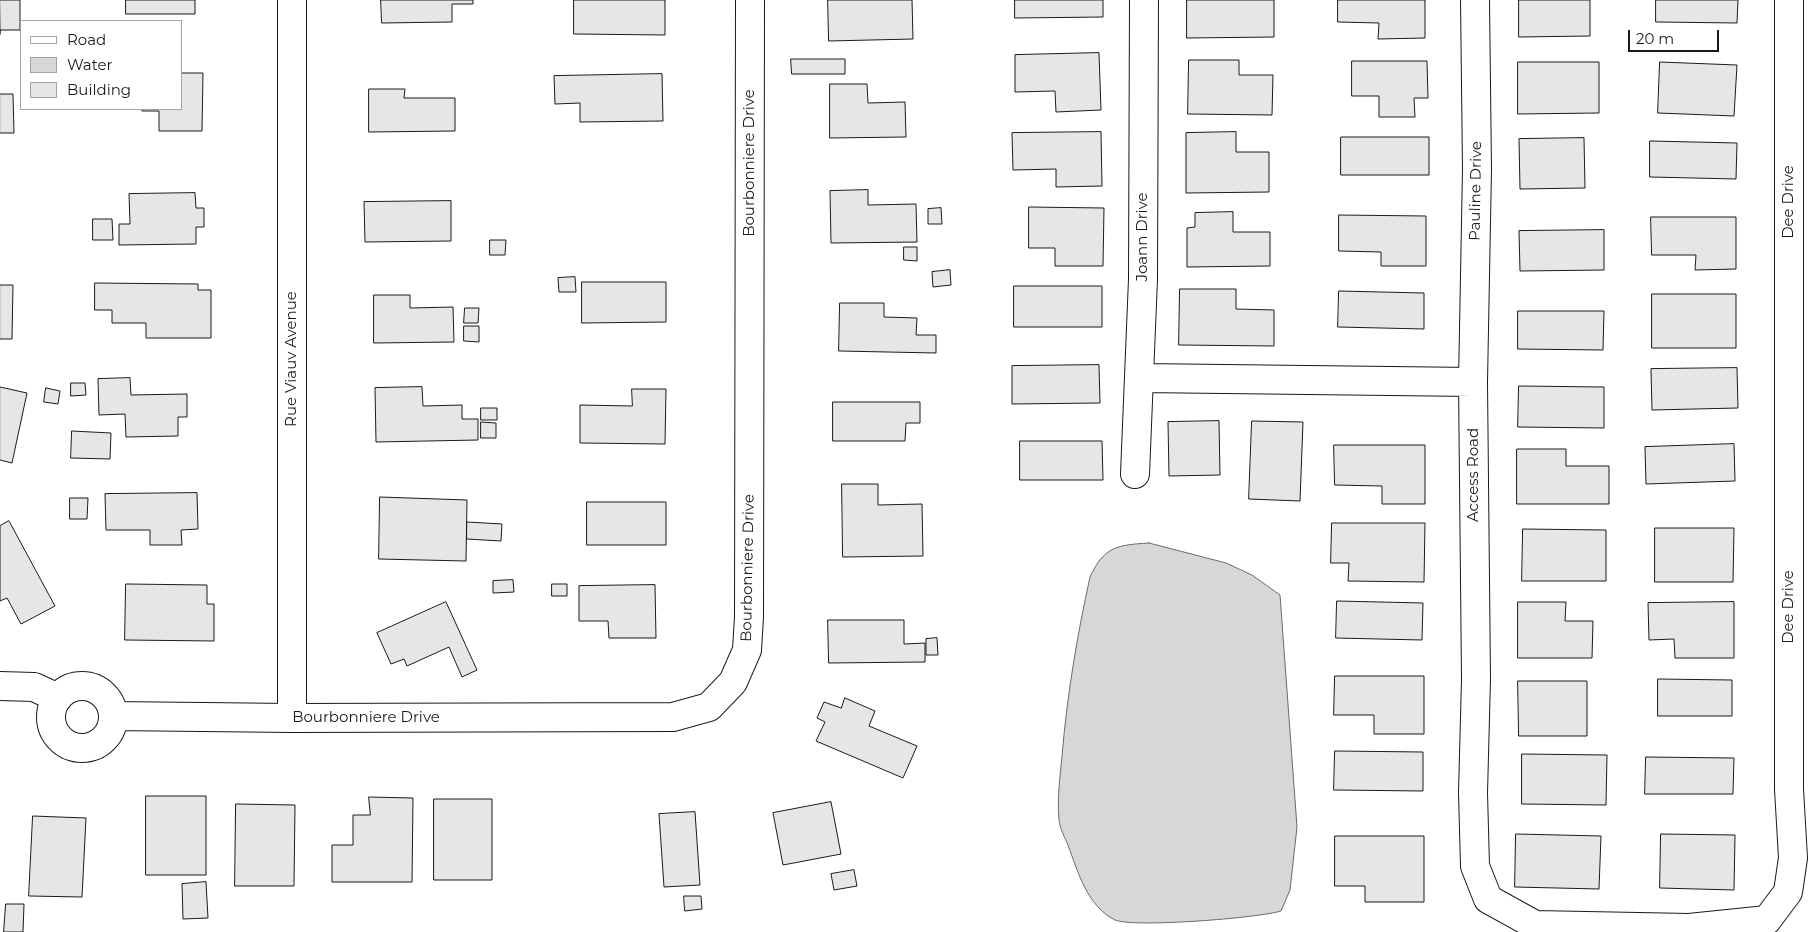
<!DOCTYPE html>
<style>
body{margin:0}
#map{position:relative;width:1810px;height:932px;overflow:hidden;background:#fff;font-family:Montserrat,sans-serif}
canvas{display:block}
.legend{position:absolute;left:20px;top:20px;width:162px;height:90px;box-sizing:border-box;background:#fff;border:1px solid #a3a3a3;margin:0;padding:6px 9px;list-style:none;font-size:15px;color:#1a1a1a}
.legend li{display:flex;align-items:center;gap:10px;height:25px}
.legend b{width:25px;border:1px solid #a3a3a3}
.scale{position:absolute;left:1628px;top:30px;width:91px;height:22px;box-sizing:border-box;border:2px solid #1a1a1a;border-top:0;padding-left:6px;font-size:15px;line-height:18px;white-space:nowrap;color:#1a1a1a;-webkit-text-stroke:4px #fff;paint-order:stroke}
</style>
<div id="map">
<canvas width="1810" height="932"></canvas>
<ul class="legend">
<li><b style="height:6px;background:#fff"></b>Road</li>
<li><b style="height:14px;background:#d7d7d7"></b>Water</li>
<li><b style="height:14px;background:#e6e6e6"></b>Building</li>
</ul>
<div class="scale">20 m</div>
</div>
<script>
const c = document.querySelector('canvas').getContext('2d');
c.lineJoin = 'round';
function fill(path, color) {
  c.fillStyle = color;
  c.fill(path, 'evenodd');
}
function stroke(path, color, width, dash) {
  c.strokeStyle = color;
  c.lineWidth = width;
  c.lineCap = dash ? 'butt' : 'round';
  c.setLineDash(dash || []);
  c.stroke(path);
}
function label(font, color, halo, rows, align = 'center') {
  c.font = font + ' Montserrat,sans-serif';
  c.lineWidth = 4;
  c.setLineDash([]);
  c.textBaseline = 'middle';
  c.strokeStyle = halo;
  c.fillStyle = color;
  for (const [text, x, y, turn = 0] of rows) {
    c.save();
    c.translate(x, y);
    c.rotate((+turn || 0) * Math.PI / 180);
    c.textAlign = isNaN(turn) ? turn : align;
    if (halo) c.strokeText(text, 0, 0);
    c.fillText(text, 0, 0);
    c.restore();
  }
}
const water = new Path2D(`
 M 1149,543 L 1226,563 L 1252,575 L 1280,595 L 1297,827 L 1290,890 L 1281,911 C 1258,918 1134,928 1115,920 C 1087,906 1078,872 1068,845 C 1065,838 1060,829 1059,820 C 1057,800 1060,777 1062,756 C 1067,696 1077,636 1090,577 C 1104,546 1118,545 1149,543 Z`);
fill(water, '#d7d7d7');
stroke(water, '#6a6a6a', 1);
const building = new Path2D(`
 M 0,0 L 20,0 L 20,30 L 0,30 L 0,34 Z
 M 126,0 L 195,0 L 195,14 L 126,14 Z
 M 381,0 L 473,0 L 473,4 L 452,4 L 452,22 L 382,23 Z
 M 574,0 L 665,0 L 665,35 L 574,34 Z
 M 828,0 L 912,0 L 913,39 L 829,41 Z
 M 1015,0 L 1103,0 L 1103,17 L 1015,18 Z
 M 1187,0 L 1274,0 L 1274,37 L 1187,38 Z
 M 1338,0 L 1425,0 L 1425,38 L 1378,39 L 1379,23 L 1338,22 Z
 M 1519,0 L 1590,0 L 1590,36 L 1519,37 Z
 M 1656,0 L 1738,0 L 1737,23 L 1656,22 Z
 M 1099,53 L 1101,110 L 1056,112 L 1055,91 L 1015,92 L 1015,55 Z
 M 791,59 L 845,59 L 845,74 L 792,74 Z
 M 1189,60 L 1239,60 L 1239,75 L 1273,75 L 1272,115 L 1188,114 Z
 M 1352,61 L 1427,61 L 1428,98 L 1414,98 L 1415,117 L 1379,117 L 1379,96 L 1352,96 Z
 M 1518,62 L 1599,62 L 1599,113 L 1518,114 Z
 M 1660,62 L 1737,65 L 1734,116 L 1658,113 Z
 M 181,73 L 203,73 L 202,131 L 159,131 L 159,111 L 142,111 L 142,109 L 181,109 Z
 M 662,74 L 663,121 L 580,122 L 580,103 L 555,104 L 554,76 Z
 M 830,84 L 867,84 L 868,103 L 905,102 L 906,137 L 830,138 Z
 M 369,89 L 405,89 L 404,98 L 455,98 L 455,131 L 369,132 Z
 M 0,94 L 13,94 L 14,133 L 0,133 Z
 M 1101,132 L 1102,186 L 1056,187 L 1056,169 L 1013,170 L 1012,133 Z
 M 1236,132 L 1236,152 L 1269,152 L 1269,192 L 1186,193 L 1186,133 Z
 M 1341,137 L 1429,137 L 1429,175 L 1341,175 Z
 M 1584,138 L 1585,188 L 1520,189 L 1519,139 Z
 M 1650,141 L 1737,143 L 1736,179 L 1650,177 Z
 M 868,190 L 868,205 L 916,204 L 917,242 L 831,243 L 830,191 Z
 M 195,193 L 196,208 L 204,208 L 204,227 L 196,227 L 196,244 L 119,245 L 119,224 L 130,224 L 129,194 Z
 M 451,201 L 451,241 L 365,242 L 364,202 Z
 M 1029,207 L 1104,208 L 1103,266 L 1055,266 L 1055,248 L 1029,248 Z
 M 941,208 L 942,224 L 928,224 L 928,209 Z
 M 1233,212 L 1233,232 L 1270,232 L 1270,266 L 1187,267 L 1187,228 L 1195,227 L 1195,213 Z
 M 1339,215 L 1426,216 L 1426,266 L 1381,266 L 1381,252 L 1339,251 Z
 M 1651,217 L 1736,217 L 1736,269 L 1695,270 L 1696,255 L 1652,255 Z
 M 93,219 L 112,219 L 113,240 L 93,240 Z
 M 1604,230 L 1604,270 L 1520,271 L 1519,231 Z
 M 490,240 L 506,240 L 505,255 L 490,255 Z
 M 904,247 L 917,247 L 917,261 L 904,260 Z
 M 950,270 L 951,285 L 933,287 L 932,272 Z
 M 575,277 L 576,292 L 559,292 L 558,278 Z
 M 582,282 L 666,282 L 666,322 L 582,323 Z
 M 95,283 L 198,284 L 198,290 L 211,290 L 211,338 L 146,338 L 146,323 L 112,323 L 112,310 L 95,310 Z
 M 0,285 L 13,285 L 12,339 L 0,339 Z
 M 1014,286 L 1102,286 L 1102,327 L 1014,327 Z
 M 1180,289 L 1236,289 L 1236,309 L 1274,310 L 1274,346 L 1179,345 Z
 M 1339,291 L 1424,293 L 1424,329 L 1338,327 Z
 M 1652,294 L 1736,294 L 1736,348 L 1652,348 Z
 M 374,295 L 410,295 L 410,308 L 453,307 L 454,342 L 374,343 Z
 M 840,303 L 884,303 L 884,317 L 917,318 L 916,335 L 936,335 L 936,353 L 839,351 Z
 M 465,308 L 479,308 L 478,323 L 464,323 Z
 M 1518,311 L 1604,311 L 1603,350 L 1518,349 Z
 M 464,326 L 479,326 L 479,342 L 464,341 Z
 M 1099,365 L 1100,403 L 1012,404 L 1012,366 Z
 M 1737,368 L 1738,408 L 1652,410 L 1651,369 Z
 M 130,378 L 131,395 L 187,394 L 187,417 L 178,417 L 178,436 L 126,437 L 125,414 L 99,415 L 98,379 Z
 M 71,383 L 85,383 L 86,395 L 71,396 Z
 M 1519,386 L 1604,387 L 1604,428 L 1518,427 Z
 M 0,387 L 27,393 L 12,463 L 0,460 Z
 M 422,387 L 423,406 L 462,405 L 462,419 L 478,419 L 478,440 L 376,442 L 375,388 Z
 M 46,388 L 60,391 L 58,404 L 44,402 Z
 M 632,389 L 666,389 L 665,444 L 580,443 L 580,405 L 632,406 Z
 M 833,402 L 920,402 L 920,423 L 906,423 L 905,441 L 833,441 Z
 M 481,408 L 497,408 L 497,420 L 481,420 Z
 M 1219,421 L 1220,475 L 1169,476 L 1168,422 Z
 M 1252,421 L 1303,422 L 1300,501 L 1249,499 Z
 M 481,422 L 496,423 L 496,438 L 481,438 Z
 M 72,431 L 111,433 L 110,459 L 71,458 Z
 M 1020,441 L 1102,441 L 1103,480 L 1020,480 Z
 M 1734,444 L 1735,481 L 1646,484 L 1645,447 Z
 M 1334,445 L 1425,445 L 1425,504 L 1382,504 L 1382,486 L 1335,485 Z
 M 1517,449 L 1566,449 L 1566,466 L 1609,466 L 1609,504 L 1517,504 Z
 M 842,484 L 878,484 L 878,505 L 922,504 L 923,556 L 843,557 Z
 M 197,493 L 198,529 L 181,530 L 182,545 L 150,545 L 150,530 L 106,530 L 105,494 Z
 M 380,497 L 467,500 L 466,561 L 379,559 Z
 M 70,498 L 88,498 L 87,519 L 70,519 Z
 M 587,502 L 666,502 L 666,545 L 587,545 Z
 M 9,521 L 55,606 L 21,624 L 7,598 L 0,601 L 0,526 Z
 M 467,522 L 502,524 L 501,541 L 467,539 Z
 M 1332,523 L 1425,523 L 1424,582 L 1348,581 L 1349,563 L 1331,563 Z
 M 1655,528 L 1734,528 L 1733,582 L 1655,582 Z
 M 1523,529 L 1606,530 L 1606,581 L 1522,581 Z
 M 513,580 L 514,592 L 493,593 L 493,581 Z
 M 126,584 L 207,585 L 207,604 L 214,604 L 214,641 L 125,640 Z
 M 552,584 L 567,584 L 567,596 L 552,596 Z
 M 655,585 L 656,638 L 609,638 L 608,621 L 579,621 L 579,586 Z
 M 1337,601 L 1423,603 L 1422,640 L 1336,638 Z
 M 446,602 L 477,670 L 462,677 L 449,647 L 407,666 L 404,659 L 391,664 L 377,633 Z
 M 1518,602 L 1566,602 L 1565,621 L 1593,621 L 1592,658 L 1518,658 Z
 M 1734,602 L 1734,658 L 1675,658 L 1674,639 L 1649,640 L 1648,603 Z
 M 828,620 L 904,620 L 904,644 L 925,643 L 925,662 L 829,663 Z
 M 937,638 L 938,655 L 926,655 L 926,639 Z
 M 1335,676 L 1424,676 L 1424,734 L 1374,734 L 1374,715 L 1334,715 Z
 M 1658,679 L 1732,680 L 1732,716 L 1658,716 Z
 M 1518,681 L 1587,681 L 1587,736 L 1519,736 Z
 M 845,698 L 875,711 L 869,726 L 917,746 L 903,778 L 816,741 L 825,722 L 817,718 L 824,702 L 841,708 Z
 M 1335,751 L 1423,752 L 1423,791 L 1334,790 Z
 M 1522,754 L 1607,755 L 1606,805 L 1522,804 Z
 M 1646,757 L 1734,758 L 1733,794 L 1645,794 Z
 M 146,796 L 206,796 L 206,875 L 146,875 Z
 M 369,797 L 413,798 L 412,882 L 332,882 L 332,845 L 353,845 L 353,815 L 370,815 Z
 M 434,799 L 492,799 L 492,880 L 434,880 Z
 M 831,802 L 841,854 L 783,865 L 773,813 Z
 M 236,804 L 295,805 L 294,886 L 235,886 Z
 M 695,812 L 700,885 L 664,887 L 659,814 Z
 M 33,816 L 86,818 L 82,897 L 29,896 Z
 M 1516,834 L 1601,836 L 1599,889 L 1515,887 Z
 M 1661,834 L 1735,835 L 1734,890 L 1660,888 Z
 M 1335,836 L 1424,836 L 1424,902 L 1365,902 L 1365,886 L 1335,886 Z
 M 854,870 L 857,886 L 834,890 L 831,874 Z
 M 206,882 L 208,918 L 183,919 L 182,884 Z
 M 684,896 L 701,896 L 702,909 L 685,911 Z
 M 6,904 L 24,904 L 23,932 L 4,932 Z`);
fill(building, '#e6e6e6');
stroke(building, '#1a1a1a', 1);
const street = new Path2D(`
 M 292,0 L 292,718
 M 1475,0 L 1477,169 L 1473,382 L 1476,679 L 1473,793 L 1475,866 L 1488,899 L 1535,925 L 1689,928 L 1767,920 L 1788,892 L 1793,858 L 1789,789 L 1789,0
 M 1141,378 L 1473,382
 M 1135,474 L 1143,279 L 1144,0
 M 0,686 L 34,687 L 58,698
 M51 717a31 31 0 1 1 62 0a31 31 0 1 1-62 0Z
 M 113,716 L 292,718 L 673,717 L 709,707 L 733,682 L 747,650 L 749,617 L 750,0`);
stroke(street, '#1a1a1a', 30);
stroke(street, '#fff', 28);
label('15px', '#1a1a1a', '#fff', [
 ["Bourbonniere Drive",750,163,-90],
 ["Pauline Drive",1476,191,-89],
 ["Dee Drive",1789,202,-90],
 ["Joann Drive",1143,237,-90],
 ["Rue Viauv Avenue",292,359,-90],
 ["Access Road",1474,475,-90],
 ["Bourbonniere Drive",748,568,-89],
 ["Dee Drive",1789,607,-90],
 ["Bourbonniere Drive",366,718]
]);
</script>
